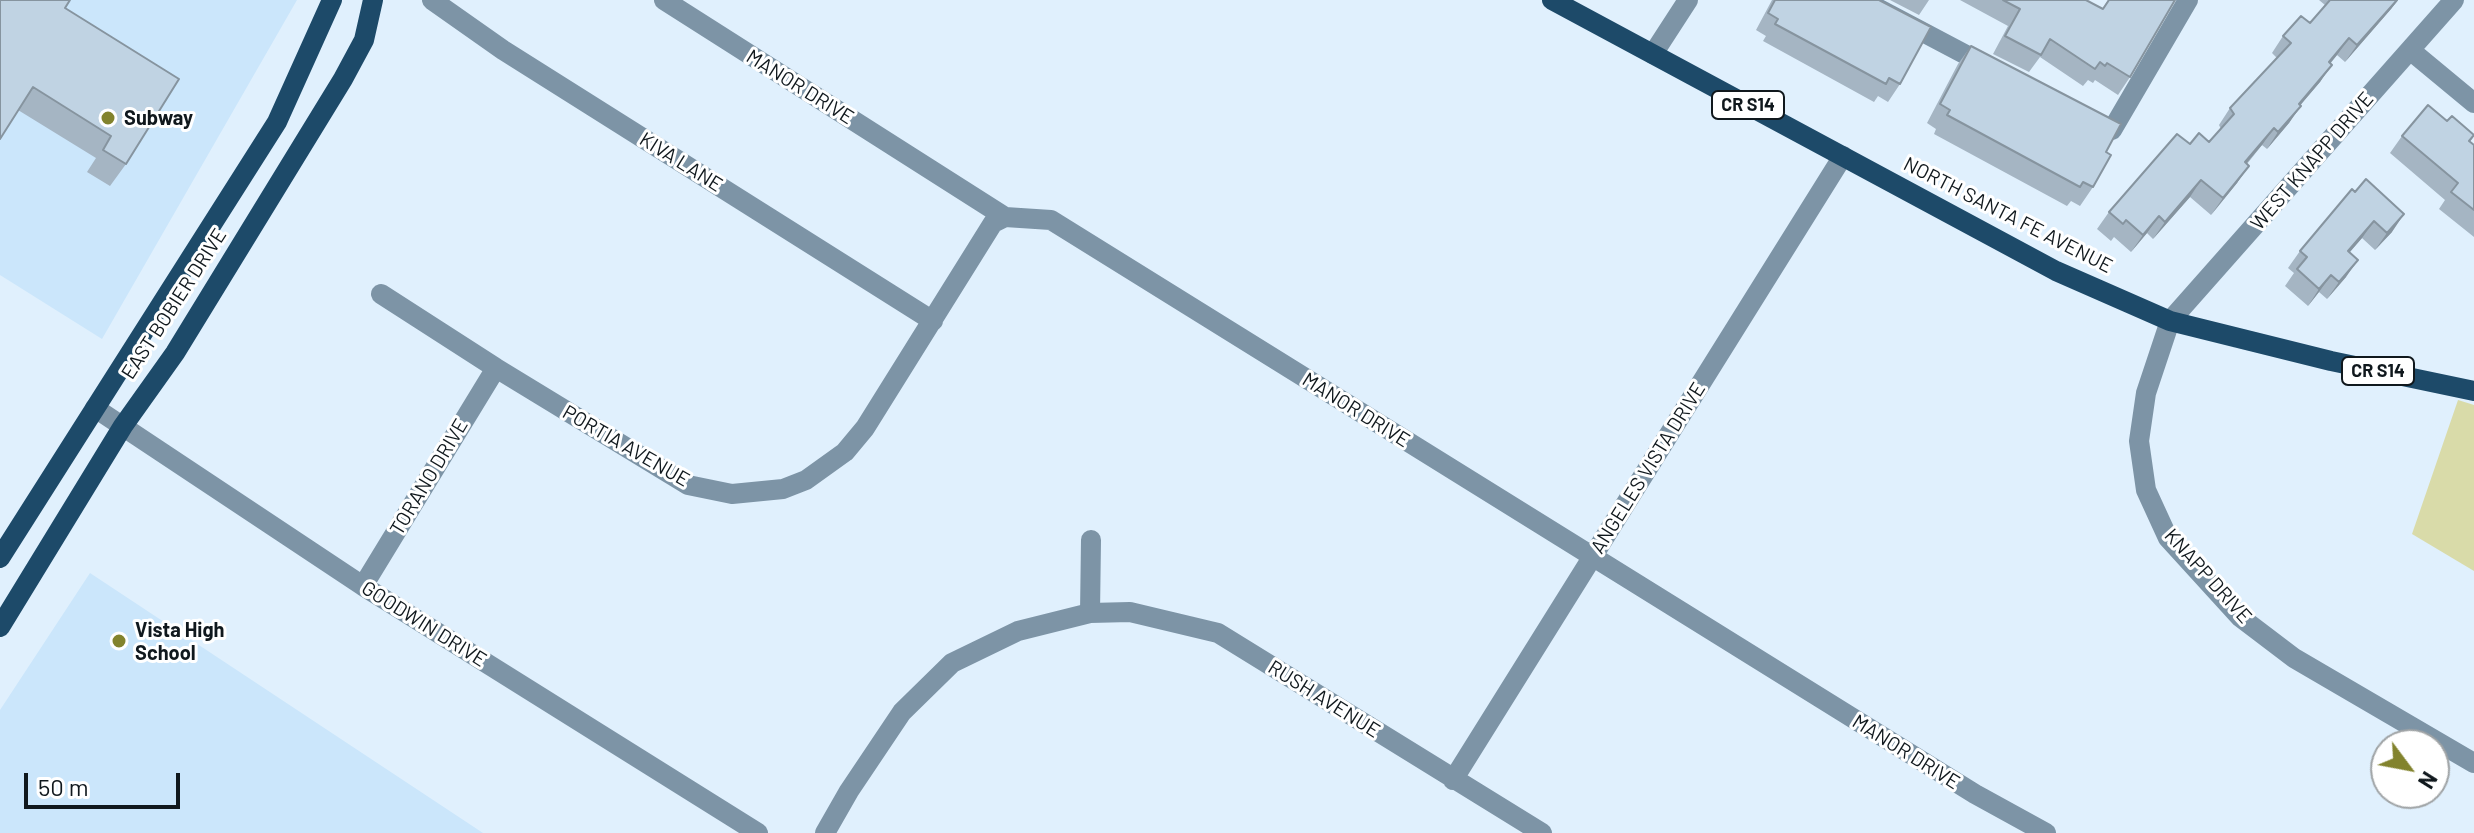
<!DOCTYPE html>
<style>
body{margin:0}
#map{position:relative;width:2474px;height:833px;overflow:hidden;background:#e0f0fd;font-family:Barlow,sans-serif}
canvas{display:block}
.north{position:absolute;left:2370px;top:729px;width:80px;height:80px;box-sizing:border-box;background:#fff;border:2px solid #9fa3a5;border-radius:50%;rotate:122deg;font-size:22px;font-weight:700;line-height:32px;text-align:center;color:#10181d}
.north::after{content:'';display:block;margin:auto;width:28px;height:36px;background:#82832d;clip-path:polygon(50% 0,100% 100%,50% 72%,0 100%)}
.scale{position:absolute;left:24px;top:773px;width:156px;height:36px;box-sizing:border-box;border:4px solid #10181d;border-top:0;padding-left:10px;font-size:24px;line-height:28px;white-space:nowrap;color:#10181d;-webkit-text-stroke:6px #fff;paint-order:stroke}
</style>
<div id="map">
<canvas width="2474" height="833"></canvas>
<div class="north">N</div>
<div class="scale">50 m</div>
</div>
<script>
const c = document.querySelector('canvas').getContext('2d');
c.lineJoin = 'round';
function fill(path, color) {
  c.fillStyle = color;
  c.fill(path, 'evenodd');
}
function stroke(path, color, width, dash) {
  c.strokeStyle = color;
  c.lineWidth = width;
  c.lineCap = dash ? 'butt' : 'round';
  c.setLineDash(dash || []);
  c.stroke(path);
}
function label(font, color, halo, rows, align = 'center') {
  c.font = font + ' Barlow,sans-serif';
  c.lineWidth = 6;
  c.setLineDash([]);
  c.textBaseline = 'middle';
  c.strokeStyle = halo;
  c.fillStyle = color;
  for (const [text, x, y, turn = 0] of rows) {
    c.save();
    c.translate(x, y);
    c.rotate((+turn || 0) * Math.PI / 180);
    c.textAlign = isNaN(turn) ? turn : align;
    if (halo) c.strokeText(text, 0, 0);
    c.fillText(text, 0, 0);
    c.restore();
  }
}
fill(new Path2D(`
 M 0,0 L 297,0 L 102,339 L 0,275 Z
 M 90,573 L 483,833 L 0,833 L 0,710 Z`), '#cbe6fb');
fill(new Path2D(`
 M 2458,400 L 2474,405 L 2474,571 L 2412,534 Z`), '#d9dba9');
stroke(new Path2D(`
 M 432,0 L 503,50 L 933,321
 M 664,0 L 1005,217 L 1051,220 L 1975,794 L 2046,833
 M 1862,0 L 1989,67
 M 2454,0 L 2170,321 L 2146,393 L 2139,441 L 2146,490 L 2168,538 L 2240,617 L 2294,658 L 2474,763
 M 2410,50 L 2474,103
 M 1653,54 L 1688,0
 M 2096,122 L 2112,130 L 2188,0
 M 381,294 L 496,368 L 688,485 L 732,494 L 783,489 L 806,480 L 845,452 L 865,428 L 993,223 L 1005,217
 M 95,408 L 363,586 L 758,833
 M 363,586 L 496,368
 M 1090,613 L 1091,540
 M 1453,780 L 1843,156
 M 825,833 L 849,791 L 902,712 L 952,663 L 1018,631 L 1090,613 L 1130,612 L 1218,633 L 1542,833`), '#7d94a6', 20);
stroke(new Path2D(`
 M 1552,0 L 2056,271 L 2170,321 L 2331,361 L 2474,391
 M 0,558 L 277,122 L 332,0
 M 0,627 L 123,426 L 175,353 L 343,79 L 364,40 L 373,0`), '#1d4a69', 20);
fill(new Path2D(`
 M 1772,0 L 1879,0 L 1900,84 L 1888,102 L 1878,96 L 1874,102 L 1763,41 L 1766,36 L 1756,30 Z
 M 1890,0 L 1929,0 L 1919,15 Z
 M 1960,0 L 2086,0 L 2102,9 L 2108,0 L 2175,0 L 2130,77 L 2118,95 L 2095,80 L 2093,83 L 2088,80 L 2083,86 L 2040,57 L 2029,72 L 1993,54 L 2008,26 Z
 M 2319,0 L 2398,0 L 2391,9 L 2345,62 L 2337,55 L 2330,64 L 2320,82 L 2300,105 L 2289,123 L 2267,149 L 2262,145 L 2247,164 L 2237,183 L 2211,215 L 2190,197 L 2153,239 L 2147,233 L 2131,252 L 2114,237 L 2111,241 L 2097,229 L 2109,212 L 2190,144 L 2209,142 L 2221,129 L 2219,125 L 2230,108 L 2277,58 L 2272,53 L 2283,36 L 2310,23 L 2325,5 Z
 M 65,8 L 126,164 L 110,186 L 87,172 L 96,158 L 18,110 Z
 M 1971,46 L 2106,152 L 2093,187 L 2080,206 L 2071,201 L 2067,206 L 1934,134 L 1936,129 L 1927,123 L 1958,64 Z
 M 2447,121 L 2474,136 L 2470,142 L 2474,145 L 2474,237 L 2439,209 L 2445,200 L 2390,153 L 2402,136 Z
 M 2352,189 L 2392,232 L 2375,250 L 2362,238 L 2349,253 L 2346,277 L 2327,299 L 2319,292 L 2308,306 L 2285,286 L 2294,273 L 2288,268 L 2300,251 Z`), '#a5b5c3');
fill(new Path2D(`
 M 2397,0 L 2398,0 L 2391,9 L 2345,62 L 2357,45 Z
 M 2349,38 L 2337,55 L 2317,79 L 2329,62 Z
 M 2332,65 L 2320,82 L 2287,121 L 2299,104 Z
 M 2301,106 L 2289,123 L 2267,149 L 2278,132 Z
 M 2274,128 L 2262,145 L 2233,179 L 2245,162 Z
 M 2249,166 L 2237,183 L 2211,215 L 2223,198 Z
 M 2201,180 L 2190,197 L 2153,239 L 2165,222 Z
 M 2404,214 L 2392,232 L 2375,250 L 2387,233 Z
 M 2159,216 L 2147,233 L 2131,252 L 2143,235 Z
 M 2374,221 L 2362,238 L 2336,268 L 2348,251 Z
 M 2358,260 L 2346,277 L 2327,299 L 2339,282 Z
 M 2331,275 L 2319,292 L 2308,306 L 2319,289 Z`), '#86949f');
const building = new Path2D(`
 M 0,0 L 70,0 L 65,8 L 179,79 L 126,164 L 103,150 L 111,136 L 33,87 L 0,139 Z
 M 1775,0 L 1879,0 L 1931,27 L 1900,84 L 1889,78 L 1886,84 L 1775,24 L 1778,19 L 1768,13 Z
 M 2003,0 L 2086,0 L 2103,9 L 2109,0 L 2175,0 L 2130,77 L 2107,63 L 2105,66 L 2100,62 L 2095,69 L 2050,39 L 2041,55 L 2005,36 L 2020,9 Z
 M 2330,0 L 2397,0 L 2357,45 L 2349,38 L 2329,62 L 2332,65 L 2299,104 L 2301,106 L 2278,132 L 2274,128 L 2245,162 L 2249,166 L 2223,198 L 2201,180 L 2165,222 L 2159,216 L 2143,235 L 2126,220 L 2123,224 L 2109,212 L 2177,134 L 2190,144 L 2199,133 L 2209,142 L 2234,114 L 2230,108 L 2291,43 L 2283,36 L 2301,16 L 2310,23 Z
 M 1971,46 L 2121,124 L 2106,152 L 2111,155 L 2093,187 L 2083,182 L 2080,187 L 1947,115 L 1950,110 L 1940,104 Z
 M 2428,105 L 2447,121 L 2452,116 L 2474,135 L 2469,141 L 2474,145 L 2474,210 L 2451,192 L 2458,183 L 2402,136 Z
 M 2366,179 L 2404,214 L 2387,233 L 2374,221 L 2348,251 L 2358,260 L 2339,282 L 2331,275 L 2319,289 L 2297,269 L 2307,257 L 2300,251 L 2352,189 L 2355,192 Z`);
fill(building, '#c0d3e3');
stroke(building, '#86949f', 2);
for (const [x, y, r, color] of [
 [108,118,8,"#82832d"],
 [119,641,8,"#82832d"]
]) {
  const dot = new Path2D();
  dot.arc(x, y, r, 0, 2 * Math.PI);
  c.fillStyle = color;
  c.fill(dot);
  stroke(dot, '#fff', 3);
}
for (const [x, y, w] of [
 [1748,105,72],
 [2378,371,72]
]) {
  const box = new Path2D();
  box.roundRect(x - w / 2, y - 14, w, 28, 6);
  c.fillStyle = '#fff';
  c.fill(box);
  stroke(box, '#10181d', 2);
}
label('bold 18px', '#10181d', null, [
 ["CR S14",1748,105],
 ["CR S14",2378,371]
]);
label('20px', '#10181d', '#fff', [
 ["MANOR DRIVE",800,87,32],
 ["WEST KNAPP DRIVE",2312,161,-49],
 ["KIVA LANE",681,162,32],
 ["NORTH SANTA FE AVENUE",2008,215,27],
 ["EAST BOBIER DRIVE",174,304,-57],
 ["MANOR DRIVE",1356,410,32],
 ["PORTIA AVENUE",626,446,30],
 ["ANGELES VISTA DRIVE",1648,468,-58],
 ["TORANO DRIVE",429,477,-59],
 ["KNAPP DRIVE",2208,576,48],
 ["GOODWIN DRIVE",424,624,32],
 ["RUSH AVENUE",1324,699,32],
 ["MANOR DRIVE",1906,752,32]
]);
label('bold 20px', '#10181d', '#fff', [
 ["Subway",124,118],
 ["Vista High",135,630],
 ["School",135,653]
], 'left');
</script>
